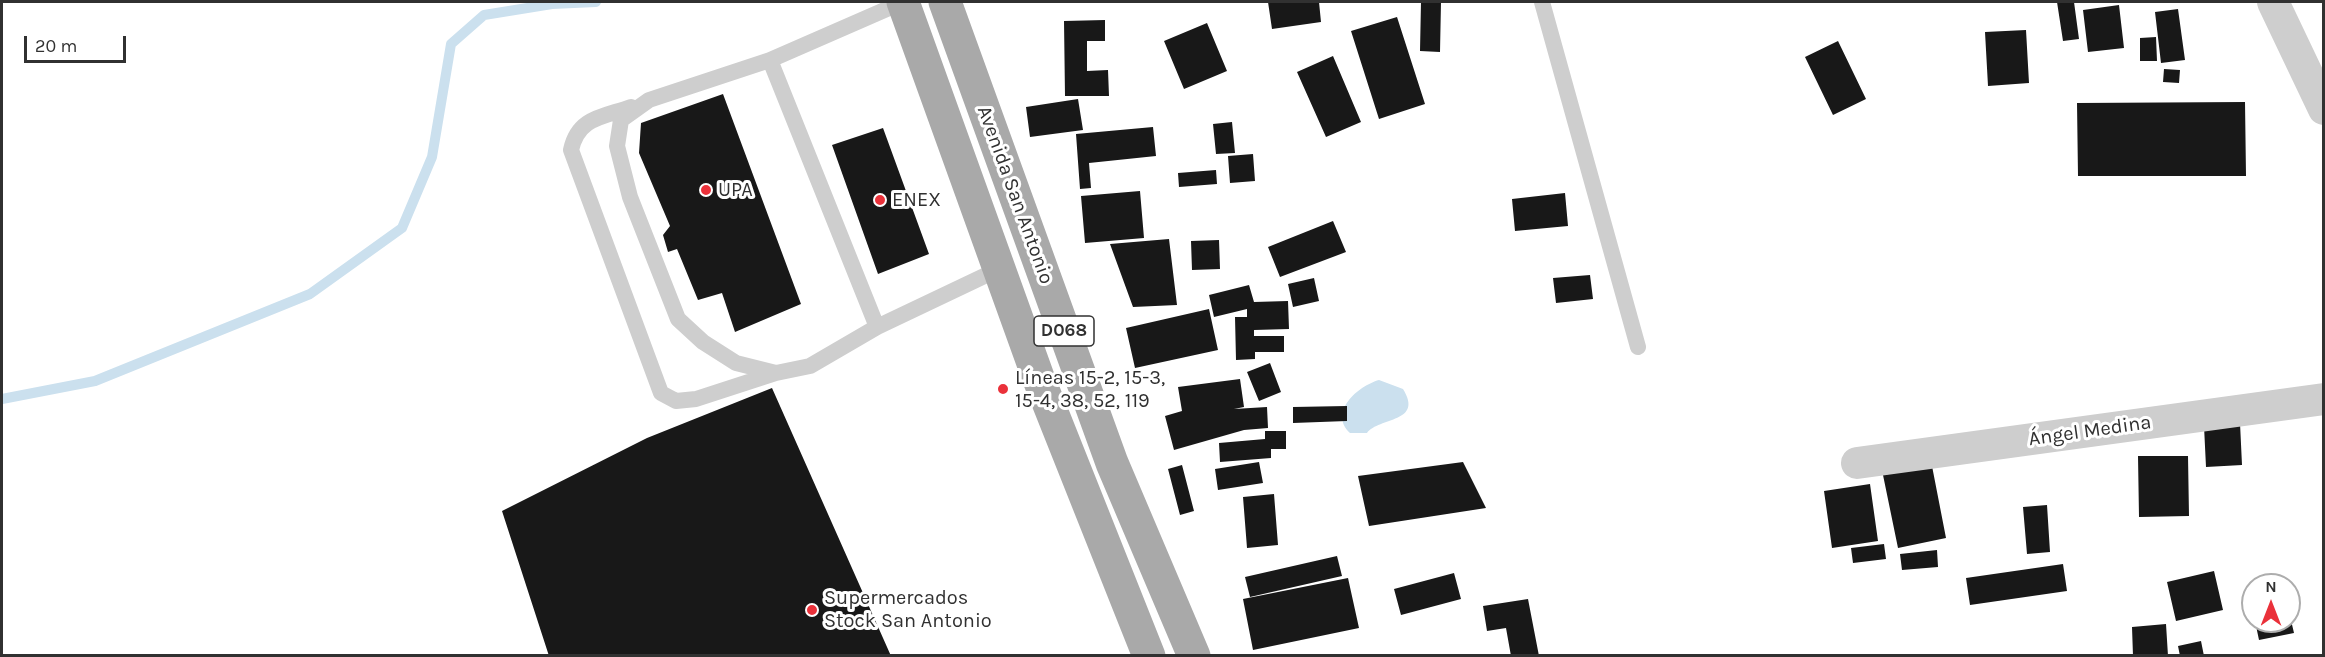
<!DOCTYPE html>
<meta charset="utf-8">
<style>
body{margin:0}
#map{position:relative;width:2325px;height:657px;overflow:hidden;background:#fff;font-family:Karla,sans-serif}
canvas{display:block}
.frame{position:absolute;inset:0;border:3px solid #313131;pointer-events:none}
.north{position:absolute;left:2241px;top:573px;width:60px;height:60px;box-sizing:border-box;background:#fff;border:2px solid #adadad;border-radius:50%;rotate:0deg;font-size:16px;font-weight:700;line-height:24px;text-align:center;color:#313131}
.north::after{content:'';display:block;margin:auto;width:21px;height:27px;background:#ea313a;clip-path:polygon(50% 0,100% 100%,50% 72%,0 100%)}
.scale{position:absolute;left:24px;top:36px;width:102px;height:27px;box-sizing:border-box;border:3px solid #313131;border-top:0;padding-left:8px;font-size:18px;line-height:21px;white-space:nowrap;color:#313131;-webkit-text-stroke:4px #fff;paint-order:stroke}
</style>
<div id="map">
<canvas width="2325" height="657"></canvas>
<div class="frame"></div>
<div class="north">N</div>
<div class="scale">20 m</div>
</div>
<script>
const c = document.querySelector('canvas').getContext('2d');
c.lineJoin = 'round';
function fill(path, color) {
  c.fillStyle = color;
  c.fill(path, 'evenodd');
}
function stroke(path, color, width, dash) {
  c.strokeStyle = color;
  c.lineWidth = width;
  c.lineCap = dash ? 'butt' : 'round';
  c.setLineDash(dash || []);
  c.stroke(path);
}
function label(font, color, halo, rows, align = 'center') {
  c.font = font + ' Karla,sans-serif';
  c.lineWidth = 6;
  c.setLineDash([]);
  c.textBaseline = 'middle';
  c.strokeStyle = halo;
  c.fillStyle = color;
  for (const [text, x, y, turn = 0] of rows) {
    c.save();
    c.translate(x, y);
    c.rotate((+turn || 0) * Math.PI / 180);
    c.textAlign = isNaN(turn) ? turn : align;
    if (halo) c.strokeText(text, 0, 0);
    c.fillText(text, 0, 0);
    c.restore();
  }
}
fill(new Path2D(`
 M 1379,380 L 1403,389 C 1424,423 1379,417 1367,433 L 1350,433 C 1328,412 1358,386 1379,380 Z`), '#cbe0ee');
stroke(new Path2D(`
 M 2,399 L 95,381 L 310,294 L 402,228 L 432,157 L 451,44 L 484,15 L 552,4 L 596,2`), '#cbe0ee', 10);
fill(new Path2D(`
 M 1268,2 L 1319,2 L 1321,22 L 1272,29 Z
 M 1421,2 L 1441,2 L 1440,52 L 1420,51 Z
 M 2057,2 L 2074,2 L 2079,39 L 2063,41 Z
 M 2119,5 L 2124,48 L 2088,52 L 2083,10 Z
 M 2178,9 L 2185,60 L 2161,63 L 2155,12 Z
 M 1397,17 L 1425,104 L 1379,119 L 1351,31 Z
 M 1105,20 L 1105,41 L 1087,41 L 1087,71 L 1108,70 L 1109,96 L 1065,96 L 1064,21 Z
 M 1207,23 L 1227,71 L 1184,89 L 1164,41 Z
 M 2026,30 L 2029,83 L 1988,86 L 1985,32 Z
 M 2156,37 L 2157,61 L 2140,61 L 2140,38 Z
 M 1838,41 L 1866,99 L 1833,115 L 1805,57 Z
 M 1333,56 L 1361,122 L 1326,137 L 1297,72 Z
 M 2164,69 L 2180,70 L 2179,83 L 2163,82 Z
 M 723,94 L 801,304 L 735,332 L 722,293 L 698,300 L 677,249 L 668,252 L 663,235 L 670,226 L 639,153 L 641,123 Z
 M 1078,99 L 1083,130 L 1030,137 L 1026,107 Z
 M 2245,102 L 2246,176 L 2078,176 L 2077,103 Z
 M 1232,122 L 1235,153 L 1216,154 L 1213,124 Z
 M 1153,127 L 1156,156 L 1089,163 L 1091,188 L 1080,189 L 1076,134 Z
 M 883,128 L 929,254 L 878,274 L 832,145 Z
 M 1253,154 L 1255,181 L 1230,183 L 1228,156 Z
 M 1216,170 L 1217,184 L 1179,187 L 1178,173 Z
 M 1140,191 L 1144,238 L 1085,243 L 1081,196 Z
 M 1565,193 L 1568,226 L 1515,231 L 1512,199 Z
 M 1333,221 L 1346,252 L 1280,277 L 1268,247 Z
 M 1169,239 L 1177,305 L 1133,307 L 1110,244 Z
 M 1219,240 L 1220,269 L 1192,270 L 1191,241 Z
 M 1590,275 L 1593,299 L 1556,303 L 1553,278 Z
 M 1314,278 L 1319,301 L 1293,307 L 1288,284 Z
 M 1249,285 L 1254,302 L 1288,301 L 1289,329 L 1254,330 L 1254,336 L 1284,336 L 1284,352 L 1255,352 L 1255,359 L 1236,360 L 1235,317 L 1247,317 L 1247,309 L 1214,317 L 1209,295 Z
 M 1209,309 L 1218,350 L 1135,368 L 1126,328 Z
 M 1270,363 L 1281,392 L 1259,401 L 1247,372 Z
 M 1240,379 L 1244,407 L 1234,409 L 1267,407 L 1268,428 L 1244,430 L 1174,450 L 1165,416 L 1182,411 L 1178,387 Z
 M 772,388 L 891,656 L 549,656 L 502,511 L 647,438 Z
 M 1347,406 L 1347,421 L 1293,423 L 1293,407 Z
 M 2240,423 L 2242,465 L 2206,467 L 2204,426 Z
 M 1265,431 L 1286,431 L 1286,449 L 1271,449 L 1271,458 L 1220,462 L 1219,443 L 1265,439 Z
 M 2138,456 L 2188,456 L 2189,516 L 2139,517 Z
 M 1259,462 L 1263,483 L 1218,490 L 1215,469 Z
 M 1463,462 L 1486,508 L 1369,526 L 1358,476 Z
 M 1182,465 L 1194,511 L 1180,515 L 1168,469 Z
 M 1932,466 L 1946,538 L 1898,548 L 1883,475 Z
 M 1870,484 L 1878,541 L 1832,548 L 1824,491 Z
 M 1274,494 L 1278,545 L 1247,548 L 1243,497 Z
 M 2047,505 L 2050,552 L 2027,554 L 2023,507 Z
 M 1884,544 L 1886,559 L 1853,563 L 1851,548 Z
 M 1937,550 L 1938,567 L 1902,570 L 1900,554 Z
 M 1337,556 L 1342,576 L 1250,597 L 1245,577 Z
 M 2063,564 L 2067,591 L 1970,605 L 1966,578 Z
 M 2214,571 L 2223,610 L 2176,621 L 2167,582 Z
 M 1454,573 L 1461,599 L 1401,615 L 1394,589 Z
 M 1348,578 L 1359,628 L 1253,650 L 1243,599 Z
 M 1528,599 L 1539,656 L 1511,656 L 1506,628 L 1487,631 L 1483,606 Z
 M 2290,616 L 2294,633 L 2259,640 L 2255,621 L 2289,621 Z
 M 2166,624 L 2168,656 L 2133,656 L 2132,627 Z
 M 2201,641 L 2204,656 L 2180,656 L 2178,646 Z`), '#181818');
stroke(new Path2D(`
 M 903,2 L 770,60 L 877,327 L 999,269
 M 1542,2 L 1638,347
 M 770,60 L 649,100 L 621,120 L 617,146 L 630,197 L 678,319 L 703,342 L 736,363 L 776,373 L 810,366 L 877,327
 M 631,107 C 603,117 578,117 571,150 L 661,393 L 676,401 L 696,399 L 776,373`), '#cecece', 16);
stroke(new Path2D(`
 M 2273,2 L 2324,109
 M 1857,463 L 2324,399`), '#cecece', 32);
stroke(new Path2D(`
 M 903,2 L 1038,377 L 1149,656
 M 945,2 L 1112,463 L 1194,656`), '#a9a9a9', 33);
for (const [x, y, r, color] of [
 [706,190,6,"#ea313a"],
 [880,200,6,"#ea313a"],
 [1003,389,6,"#ea313a"],
 [812,610,6,"#ea313a"]
]) {
  const dot = new Path2D();
  dot.arc(x, y, r, 0, 2 * Math.PI);
  c.fillStyle = color;
  c.fill(dot);
  stroke(dot, '#fff', 2);
}
for (const [x, y, w] of [
 [1064,331,60]
]) {
  const box = new Path2D();
  box.roundRect(x - w / 2, y - 15, w, 30, 4.5);
  c.fillStyle = '#fff';
  c.fill(box);
  stroke(box, '#313131', 1.5);
}
label('bold 18px', '#313131', null, [
 ["D068",1064,331]
]);
label('20px', '#313131', '#fff', [
 ["UPA",718,190],
 ["ENEX",892,200],
 ["Líneas 15-2, 15-3,",1015,378],
 ["15-4, 38, 52, 119",1015,401],
 ["Supermercados",824,598],
 ["Stock San Antonio",824,621]
], 'left');
label('20px', '#313131', '#fff', [
 ["Avenida San Antonio",1015,195,70],
 ["Ángel Medina",2090,431,-8]
]);
</script>
